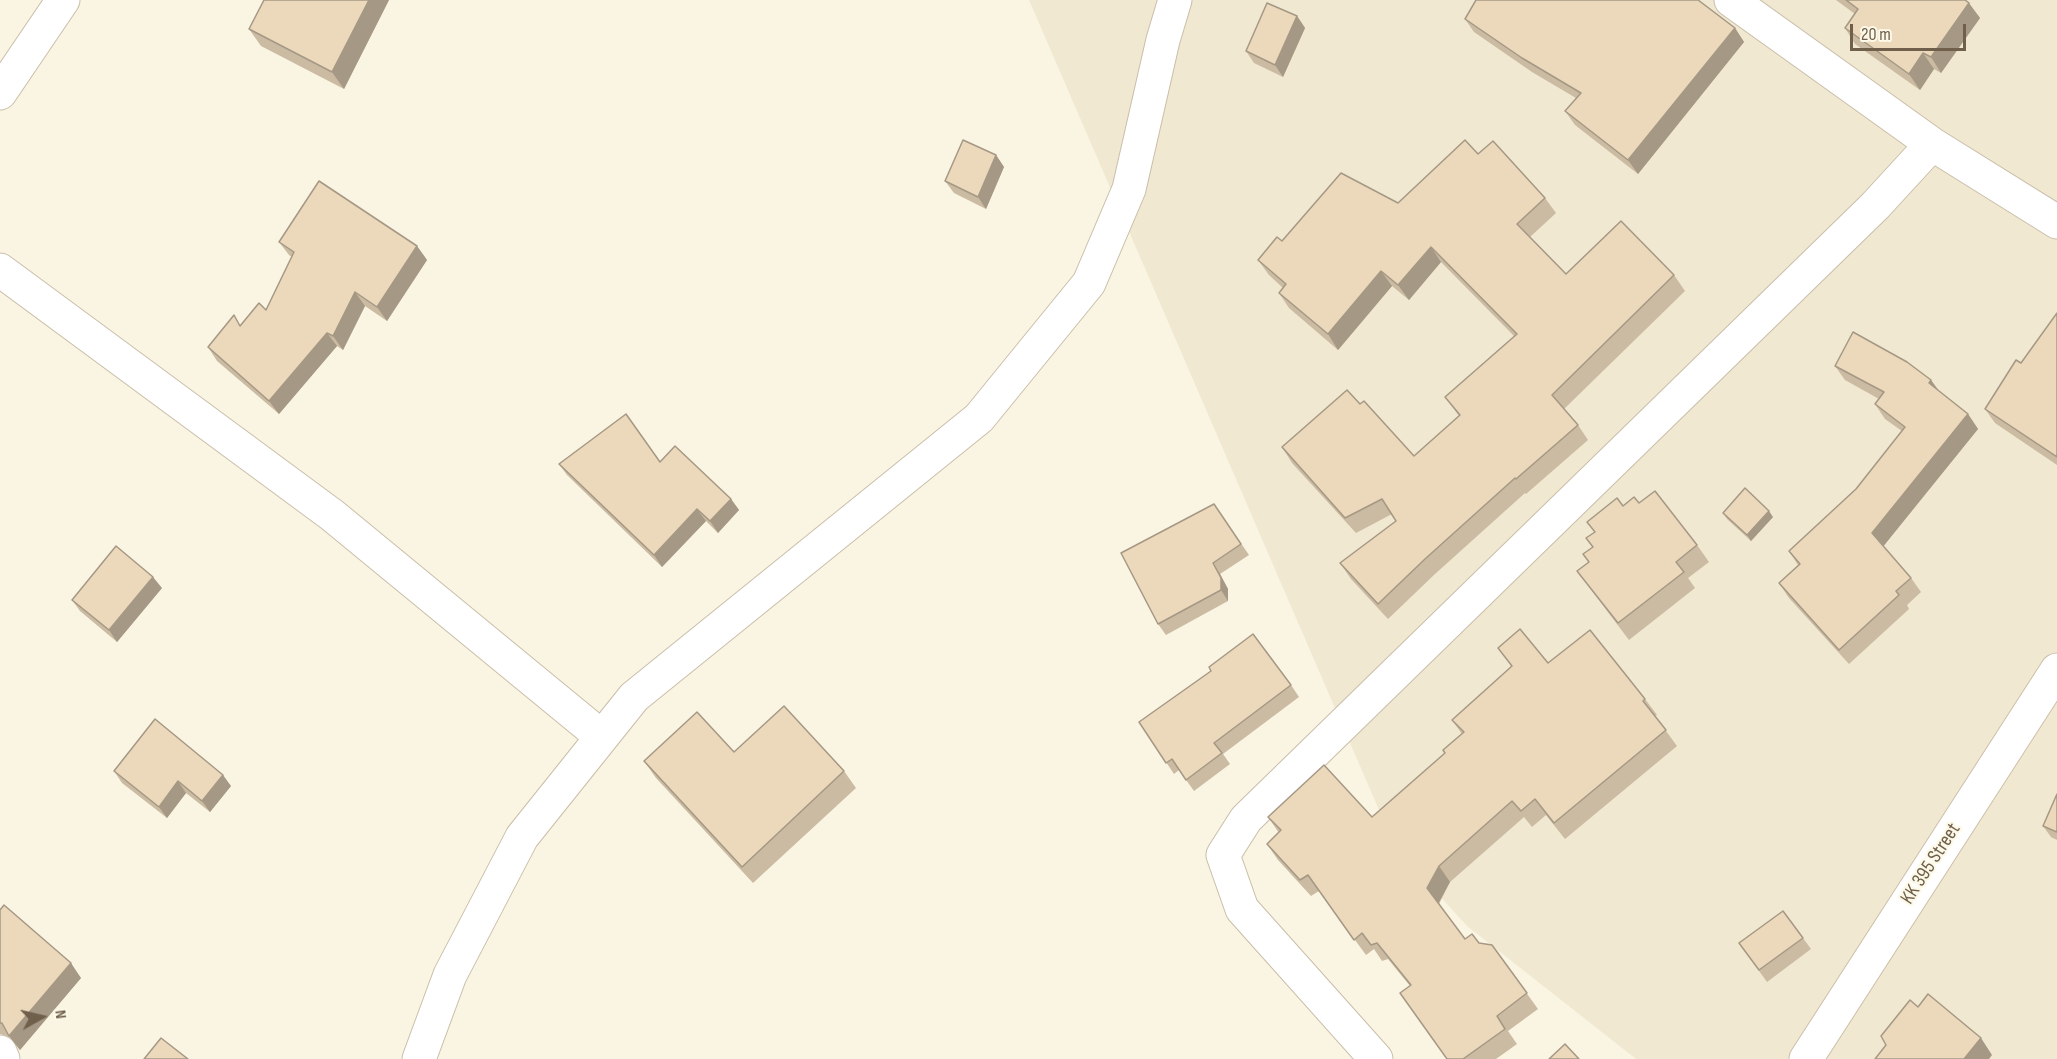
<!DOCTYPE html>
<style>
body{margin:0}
#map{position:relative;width:2057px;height:1059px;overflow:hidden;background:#faf5e2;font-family:"Sofia Sans Condensed",sans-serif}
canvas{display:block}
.north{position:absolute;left:12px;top:987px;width:60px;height:60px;-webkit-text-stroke:4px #fdf9e8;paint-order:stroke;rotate:82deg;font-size:16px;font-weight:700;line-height:24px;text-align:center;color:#6f5f4b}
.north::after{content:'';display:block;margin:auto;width:21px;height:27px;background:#6f5f4b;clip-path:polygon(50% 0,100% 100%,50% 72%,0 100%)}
.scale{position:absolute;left:1850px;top:24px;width:116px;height:27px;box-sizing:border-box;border:3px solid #6f5f4b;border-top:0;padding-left:8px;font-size:18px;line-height:21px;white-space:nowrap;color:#6f5f4b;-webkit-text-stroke:4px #fdf9e8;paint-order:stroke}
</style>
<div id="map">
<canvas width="2057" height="1059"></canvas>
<div class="north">N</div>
<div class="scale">20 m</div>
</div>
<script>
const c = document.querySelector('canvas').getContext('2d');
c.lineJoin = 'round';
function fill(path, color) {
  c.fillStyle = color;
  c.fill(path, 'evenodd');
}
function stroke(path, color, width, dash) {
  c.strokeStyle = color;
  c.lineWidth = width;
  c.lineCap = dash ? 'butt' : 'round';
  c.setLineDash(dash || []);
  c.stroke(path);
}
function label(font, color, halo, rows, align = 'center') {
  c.font = font + ' "Sofia Sans Condensed",sans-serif';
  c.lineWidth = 4.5;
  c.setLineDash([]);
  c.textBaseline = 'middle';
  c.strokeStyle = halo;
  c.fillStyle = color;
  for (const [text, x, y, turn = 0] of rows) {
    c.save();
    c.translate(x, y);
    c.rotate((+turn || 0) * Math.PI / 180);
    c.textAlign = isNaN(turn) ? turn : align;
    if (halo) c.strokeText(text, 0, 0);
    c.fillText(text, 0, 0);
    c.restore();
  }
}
fill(new Path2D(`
 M 1029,0 L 2057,0 L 2057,1059 L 1636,1059 L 1467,926 L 1395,847 Z`), '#f0e8d1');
const street = new Path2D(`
 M 1731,0 L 1932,144 L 2057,222
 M 0,93 L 63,0
 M 0,270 L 332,515 L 602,737
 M 0,1052 L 3,1059
 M 419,1059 L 450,975 L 522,837 L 634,697 L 979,418 L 1089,283 L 1129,189 L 1163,40 L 1175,0
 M 1376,1059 L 1242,909 L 1223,855 L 1246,819 L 1875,206 L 1932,144`);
const secondary = new Path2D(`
 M 1806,1059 L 2057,670`);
stroke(street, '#c9beaa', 35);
stroke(secondary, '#ccbfa9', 35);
stroke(street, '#fff', 33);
stroke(secondary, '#fff', 33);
fill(new Path2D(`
 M 389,0 L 344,89 L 261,46 L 249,29 Z
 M 1836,0 L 1965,0 L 1980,18 L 1941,73 L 1934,69 L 1920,90 L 1855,44 L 1845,28 L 1855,14 Z
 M 1297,16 L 1305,28 L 1283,77 L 1254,63 L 1246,51 Z
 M 1465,19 L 1735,28 L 1744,42 L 1638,174 L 1575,125 L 1565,111 L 1576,98 L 1532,72 L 1474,32 Z
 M 1478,154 L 1545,198 L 1556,213 L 1530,237 L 1566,274 L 1674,275 L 1685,291 L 1564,409 L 1578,425 L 1588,440 L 1526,494 L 1525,493 L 1435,574 L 1388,619 L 1351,579 L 1340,563 L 1396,521 L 1392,514 L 1356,533 L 1292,463 L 1282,447 L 1360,404 L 1414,456 L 1459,416 L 1445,397 L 1514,336 L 1441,262 L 1409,300 L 1392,286 L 1338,350 L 1289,308 L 1279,293 L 1283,288 L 1269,275 L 1258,260 L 1282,241 L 1398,203 Z
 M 996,155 L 1004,167 L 986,209 L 954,193 L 945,181 Z
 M 279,242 L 417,246 L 427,260 L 387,321 L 365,306 L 343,350 L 337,346 L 279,414 L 217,361 L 208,347 L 241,325 L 266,310 L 292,257 L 289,255 Z
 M 2057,313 L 2057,465 L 1995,423 L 1985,409 L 2021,363 Z
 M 1835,366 L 1939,391 L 1968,414 L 1978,429 L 1883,546 L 1911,578 L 1921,592 L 1907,605 L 1909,609 L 1849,664 L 1789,598 L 1779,583 L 1798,565 L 1789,551 L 1856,489 L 1902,431 L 1885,419 L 1875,404 L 1879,399 L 1845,380 Z
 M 559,464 L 731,499 L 739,510 L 718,533 L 706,521 L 662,567 L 567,475 Z
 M 1639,503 L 1697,545 L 1709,562 L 1688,578 L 1695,588 L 1629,640 L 1577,571 L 1589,562 L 1593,547 L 1623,506 Z
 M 1214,504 L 1249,555 L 1220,574 L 1228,589 L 1228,601 L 1166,635 L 1158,624 Z
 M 1723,513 L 1773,517 L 1751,541 L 1727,519 Z
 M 162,588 L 117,642 L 80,611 L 72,600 Z
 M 1498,648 L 1548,663 L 1645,699 L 1657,715 L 1655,716 L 1677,746 L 1565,839 L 1546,815 L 1532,827 L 1524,817 L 1450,882 L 1439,904 L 1465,939 L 1479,943 L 1492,945 L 1538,1009 L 1508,1031 L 1517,1044 L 1496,1059 L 1447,1059 L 1410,986 L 1388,959 L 1382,961 L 1374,949 L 1366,955 L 1319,891 L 1311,896 L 1278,860 L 1267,844 L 1279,833 L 1268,817 L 1372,817 L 1445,753 L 1462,734 L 1452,720 L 1512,667 Z
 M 1291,685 L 1299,697 L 1223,754 L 1230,764 L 1194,791 L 1179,770 L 1174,774 L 1139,722 Z
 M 734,752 L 844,771 L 856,788 L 753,883 L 656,778 L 644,761 Z
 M 114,771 L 231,786 L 210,812 L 186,793 L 167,818 L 122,783 Z
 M 2057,794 L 2057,840 L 2051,837 L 2043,826 Z
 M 0,910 L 81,978 L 20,1050 L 10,1037 L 0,1034 Z
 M 1783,911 L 1811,949 L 1767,982 L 1739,943 Z`), '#cbbba2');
fill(new Path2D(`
 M 369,0 L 389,0 L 344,89 L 332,72 Z
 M 1969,3 L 1980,18 L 1941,73 L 1931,57 Z
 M 1297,16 L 1305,28 L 1283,77 L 1275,65 Z
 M 1735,28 L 1744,42 L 1638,174 L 1628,160 Z
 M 1923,53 L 1934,69 L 1920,90 L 1909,74 Z
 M 996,155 L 1004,167 L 986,209 L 978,197 Z
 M 417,246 L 427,260 L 387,321 L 377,307 Z
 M 1431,247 L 1441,262 L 1409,300 L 1398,285 Z
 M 1381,271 L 1392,286 L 1338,350 L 1328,334 Z
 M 355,292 L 365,306 L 343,350 L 333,336 Z
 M 327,333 L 337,346 L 279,414 L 269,401 Z
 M 1931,380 L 1942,395 L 1929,383 Z
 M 1968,414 L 1978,429 L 1882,548 L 1872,533 Z
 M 731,499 L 739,510 L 718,533 L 710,521 Z
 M 697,509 L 706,521 L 662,567 L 654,555 Z
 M 1769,511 L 1773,517 L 1751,541 L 1747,535 Z
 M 1213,563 L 1220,574 L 1228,589 L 1228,601 L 1221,590 Z
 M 153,577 L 162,588 L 117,642 L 109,630 Z
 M 223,775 L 231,786 L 210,812 L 202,801 Z
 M 178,781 L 186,793 L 167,818 L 159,807 Z
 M 1439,866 L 1450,882 L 1438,904 L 1427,888 Z
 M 71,963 L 81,978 L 20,1050 L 9,1036 Z
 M 1981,1038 L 1992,1055 L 1989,1059 L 1964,1059 Z`), '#a59884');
const building = new Path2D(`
 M 264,0 L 369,0 L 332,72 L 249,29 Z
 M 1476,0 L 1698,0 L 1735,28 L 1628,160 L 1565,111 L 1581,93 L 1522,58 L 1465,19 Z
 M 1846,0 L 1965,0 L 1969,3 L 1931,57 L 1923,53 L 1909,74 L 1845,28 L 1858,9 Z
 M 1267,3 L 1297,16 L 1275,65 L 1246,51 Z
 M 963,140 L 996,155 L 978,197 L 945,181 Z
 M 1465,140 L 1478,154 L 1493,141 L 1545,198 L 1517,224 L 1566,274 L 1621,221 L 1674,275 L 1552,395 L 1578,425 L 1516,479 L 1515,478 L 1425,559 L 1378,604 L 1340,563 L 1396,521 L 1382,499 L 1345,518 L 1282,447 L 1347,390 L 1360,404 L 1364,401 L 1414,456 L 1460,415 L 1445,397 L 1517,334 L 1431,247 L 1398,285 L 1381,271 L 1328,334 L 1279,293 L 1286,284 L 1258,260 L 1277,237 L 1282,241 L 1341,173 L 1398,203 Z
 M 319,181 L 417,246 L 377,307 L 355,292 L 333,336 L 327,333 L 269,401 L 208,347 L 234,315 L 240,326 L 259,303 L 266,310 L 294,252 L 279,242 Z
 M 2057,313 L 2057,457 L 1985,409 L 2016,360 L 2021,363 Z
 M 1853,332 L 1907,362 L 1931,380 L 1929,383 L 1968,414 L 1872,533 L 1911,578 L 1896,591 L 1899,595 L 1839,650 L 1779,583 L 1800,564 L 1789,551 L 1856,489 L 1905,427 L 1875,404 L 1884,392 L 1835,366 Z
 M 626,414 L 660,462 L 675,446 L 731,499 L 710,521 L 697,509 L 654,555 L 559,464 Z
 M 1745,488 L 1769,511 L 1747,535 L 1723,513 Z
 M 1655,491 L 1697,545 L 1676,562 L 1684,572 L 1618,623 L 1577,571 L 1589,562 L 1583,554 L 1593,547 L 1586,538 L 1595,532 L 1587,522 L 1617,498 L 1623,506 L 1634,497 L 1639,503 Z
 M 1214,504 L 1241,544 L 1213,563 L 1221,578 L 1221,590 L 1158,624 L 1121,553 Z
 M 116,546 L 153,577 L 109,630 L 72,600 Z
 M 1520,629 L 1548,663 L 1590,630 L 1645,699 L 1643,701 L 1666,730 L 1554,823 L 1535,799 L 1521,811 L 1512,801 L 1439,866 L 1427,888 L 1465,939 L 1472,934 L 1479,943 L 1492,945 L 1527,993 L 1497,1016 L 1505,1029 L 1463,1059 L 1447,1059 L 1400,993 L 1411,985 L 1377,943 L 1371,945 L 1362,933 L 1354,940 L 1308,875 L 1300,880 L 1267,844 L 1281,830 L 1268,817 L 1324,765 L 1372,817 L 1445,753 L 1443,750 L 1464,732 L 1452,720 L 1512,666 L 1498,648 Z
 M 1253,634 L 1291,685 L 1214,743 L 1222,753 L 1186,780 L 1172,759 L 1166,763 L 1139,722 L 1211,671 L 1209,667 Z
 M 784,706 L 844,771 L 742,867 L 644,761 L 697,712 L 734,752 Z
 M 155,719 L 223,775 L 202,801 L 178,781 L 159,807 L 114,771 Z
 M 2057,794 L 2057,832 L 2043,826 Z
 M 4,905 L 71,963 L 9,1036 L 2,1023 L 0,1023 L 0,910 Z
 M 1783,911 L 1803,938 L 1759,970 L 1739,943 Z
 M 1928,994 L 1981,1038 L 1964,1059 L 1875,1059 L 1886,1045 L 1881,1036 L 1910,1000 L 1918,1007 Z
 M 161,1038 L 188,1059 L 144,1059 Z
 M 1565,1044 L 1579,1059 L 1549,1059 Z`);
fill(building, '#ecd9bc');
stroke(building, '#a59884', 1.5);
label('20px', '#6f5f4b', '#fdf9e8', [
 ["KK 395 Street",1931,864,-57]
]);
</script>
